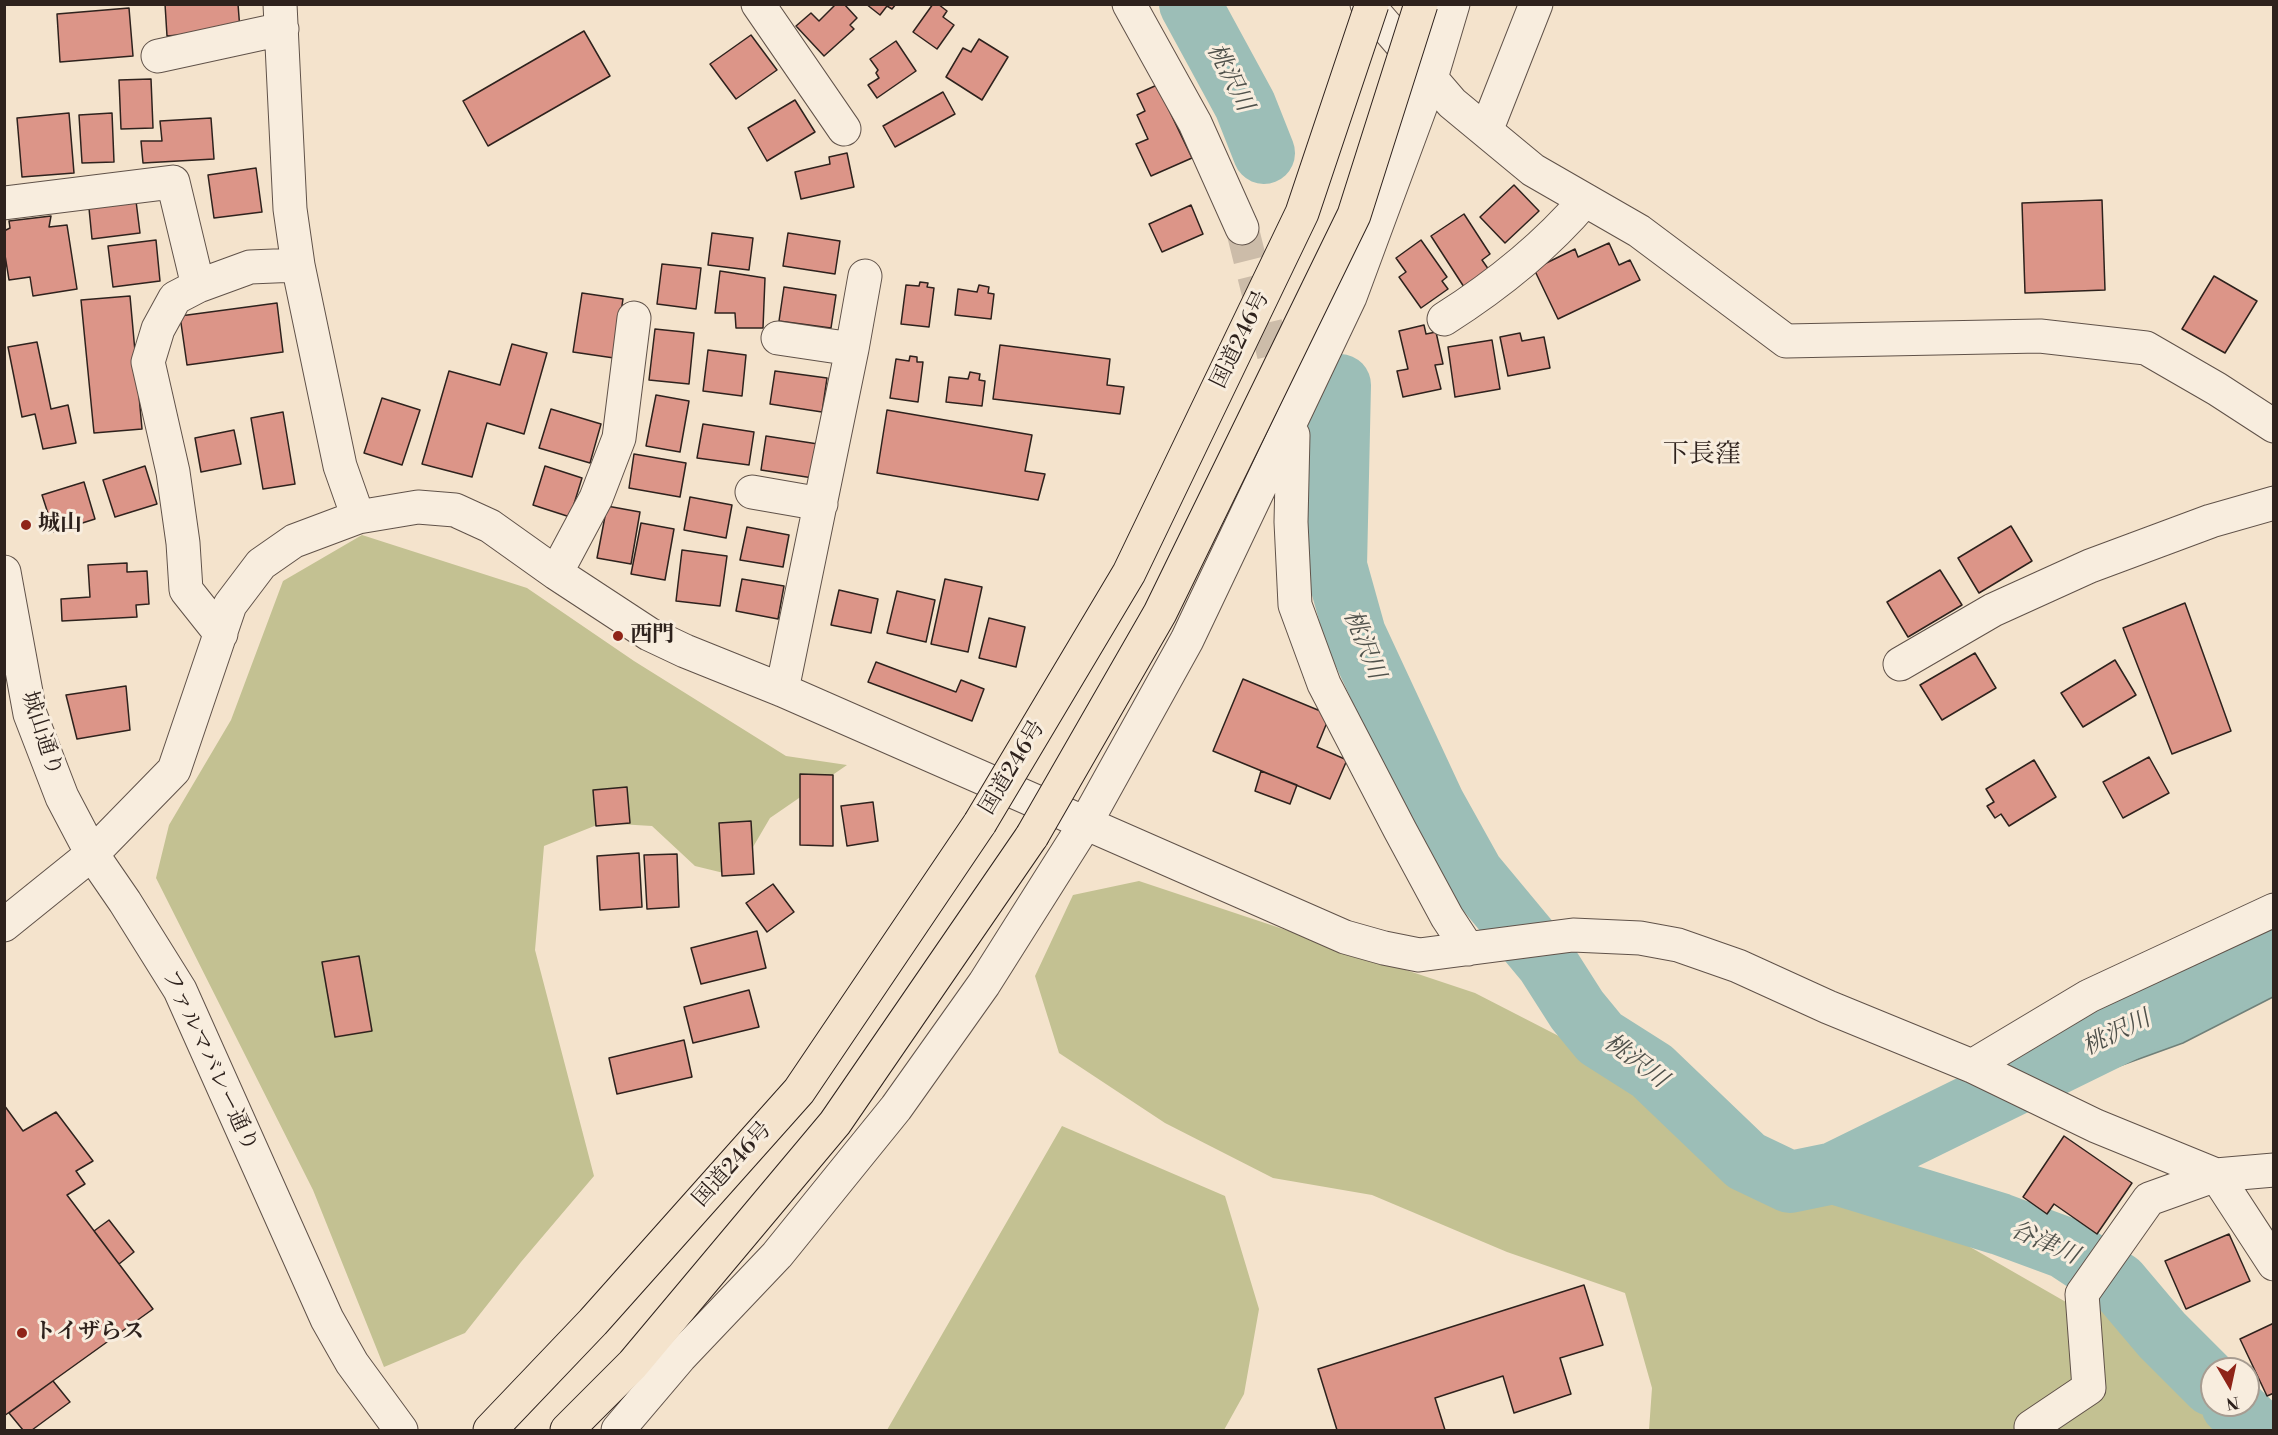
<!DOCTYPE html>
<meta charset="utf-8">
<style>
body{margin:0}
#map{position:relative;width:2278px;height:1435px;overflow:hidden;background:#f4e3cc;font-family:"Libre Bodoni",serif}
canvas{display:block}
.frame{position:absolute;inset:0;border:6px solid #2e221d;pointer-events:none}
.north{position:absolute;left:2200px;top:1357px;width:60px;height:60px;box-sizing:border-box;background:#f8edde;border:2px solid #a79c91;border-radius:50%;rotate:171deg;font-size:16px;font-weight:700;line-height:24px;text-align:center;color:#2e221d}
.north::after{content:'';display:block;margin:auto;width:21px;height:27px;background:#8f2418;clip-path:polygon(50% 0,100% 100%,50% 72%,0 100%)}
</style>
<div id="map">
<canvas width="2278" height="1435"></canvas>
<div class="frame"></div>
<div class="north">N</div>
</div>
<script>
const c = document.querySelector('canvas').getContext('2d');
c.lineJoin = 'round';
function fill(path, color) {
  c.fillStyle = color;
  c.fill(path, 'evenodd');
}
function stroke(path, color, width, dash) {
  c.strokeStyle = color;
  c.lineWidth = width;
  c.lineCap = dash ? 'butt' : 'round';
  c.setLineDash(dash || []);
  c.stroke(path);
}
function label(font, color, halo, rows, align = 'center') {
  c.font = font + ' "Libre Bodoni","Noto Serif JP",serif';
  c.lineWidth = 6;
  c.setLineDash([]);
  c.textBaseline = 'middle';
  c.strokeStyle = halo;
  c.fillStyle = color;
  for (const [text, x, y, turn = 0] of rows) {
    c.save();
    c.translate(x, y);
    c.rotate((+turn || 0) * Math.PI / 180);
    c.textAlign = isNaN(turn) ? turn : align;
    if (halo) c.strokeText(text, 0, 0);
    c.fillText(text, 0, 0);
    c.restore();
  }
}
fill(new Path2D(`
 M 362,535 L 527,588 L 634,661 L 786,756 L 847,765 L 770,818 L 736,876 L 695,866 L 652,826 L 602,823 L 544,846 L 535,950 L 594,1176 L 521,1262 L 465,1333 L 384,1367 L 313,1190 L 156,878 L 169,825 L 231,720 L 283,581 Z
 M 1139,881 L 1475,993 L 1584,1049 L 1675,1093 L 1738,1183 L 1890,1201 L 2092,1317 L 2097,1300 L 2198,1397 L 2227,1430 L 1649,1430 L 1652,1388 L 1625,1293 L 1507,1252 L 1372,1195 L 1273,1178 L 1165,1123 L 1059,1053 L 1035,976 L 1073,895 Z
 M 1062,1126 L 1225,1196 L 1259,1309 L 1244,1394 L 1224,1430 L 887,1430 Z`), '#c3c192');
const water = new Path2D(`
 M 2273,983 L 2273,997 L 2183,1043 L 2067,1085 L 2059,1079 L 2160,1041 Z`);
fill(water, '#9cbeb7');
stroke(water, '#708079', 1.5);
stroke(new Path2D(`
 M 1190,4 L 1245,105 L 1264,153
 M 1340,385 L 1336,566 L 1355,634 L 1434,804 L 1473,874 L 1547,963 L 1577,1010 L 1600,1038 L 1652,1071 L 1746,1161 L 1790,1182 L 1834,1173 L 2274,957
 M 1834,1173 L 2000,1224 L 2065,1248 L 2118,1283 L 2162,1335 L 2212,1385
 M 2232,1405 L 2258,1430`), '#9cbeb7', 62);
const building = new Path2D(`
 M 165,4 L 238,4 L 240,30 L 167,36 Z
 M 836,4 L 844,4 L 857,18 L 850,25 L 854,29 L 824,56 L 796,26 L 811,13 L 819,21 Z
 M 866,4 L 896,4 L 892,9 L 887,6 L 880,15 Z
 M 933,4 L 938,4 L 947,11 L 943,17 L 954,25 L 937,49 L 913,32 Z
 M 129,8 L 133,56 L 60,62 L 57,14 Z
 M 584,31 L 610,76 L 488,146 L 463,101 Z
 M 751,35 L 777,70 L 736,99 L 710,64 Z
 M 979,39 L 1008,57 L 982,100 L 946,77 L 963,48 L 971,52 Z
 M 896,41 L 916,71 L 877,98 L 868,85 L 879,78 L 876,73 L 878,70 L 870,59 Z
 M 151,79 L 153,128 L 121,129 L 119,80 Z
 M 1157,85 L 1192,158 L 1151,176 L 1136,144 L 1148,139 L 1137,115 L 1145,111 L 1137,94 Z
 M 943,92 L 955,114 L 895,147 L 883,126 Z
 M 795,100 L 815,132 L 767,161 L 748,128 Z
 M 69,113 L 74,173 L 22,177 L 17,118 Z
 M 112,113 L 114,162 L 82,163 L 79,115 Z
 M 211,118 L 214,159 L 143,163 L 141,141 L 162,141 L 160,121 Z
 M 847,153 L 854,187 L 801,199 L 795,172 L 830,164 L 829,157 Z
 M 256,168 L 262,212 L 214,218 L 208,175 Z
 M 1514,185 L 1539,211 L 1505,243 L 1480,217 Z
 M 135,193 L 140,233 L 92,239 L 88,198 Z
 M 2102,200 L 2105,290 L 2025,293 L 2022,203 Z
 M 1191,205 L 1203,234 L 1162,252 L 1149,224 Z
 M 1464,214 L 1490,254 L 1482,260 L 1489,270 L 1464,287 L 1431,236 Z
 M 51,216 L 49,227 L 67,225 L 77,289 L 33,296 L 30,277 L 9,280 L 4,249 L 4,231 L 10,228 L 9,221 Z
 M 712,233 L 753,238 L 749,270 L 708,265 Z
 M 788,233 L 840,241 L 835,274 L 783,266 Z
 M 156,240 L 160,281 L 113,287 L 108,246 Z
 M 1421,240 L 1447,277 L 1442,281 L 1448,289 L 1421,308 L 1399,277 L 1406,272 L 1396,258 Z
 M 1609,243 L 1619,265 L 1630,260 L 1640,280 L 1558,319 L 1534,269 L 1575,249 L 1578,257 Z
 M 662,264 L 701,268 L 696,309 L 657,304 Z
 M 720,271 L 765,278 L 763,328 L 736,328 L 735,313 L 715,313 Z
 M 2214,276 L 2257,301 L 2225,353 L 2182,329 Z
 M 920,282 L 928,283 L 927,287 L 934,288 L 929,327 L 901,324 L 906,285 L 919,286 Z
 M 979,285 L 989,287 L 988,293 L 994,294 L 991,319 L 955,315 L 958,289 L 977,292 Z
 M 784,287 L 836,295 L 831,328 L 779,321 Z
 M 582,293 L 623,299 L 614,358 L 573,352 Z
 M 130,296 L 142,429 L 94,433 L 81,300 Z
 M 277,303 L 283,352 L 187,365 L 180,316 Z
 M 1424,325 L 1426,334 L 1436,332 L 1443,364 L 1435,365 L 1441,389 L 1403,397 L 1397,371 L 1408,369 L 1399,331 Z
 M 655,329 L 694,333 L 689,384 L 649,380 Z
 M 1520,333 L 1522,341 L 1544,337 L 1550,368 L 1508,376 L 1500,337 Z
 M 1492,340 L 1500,389 L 1455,397 L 1448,347 Z
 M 37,342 L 51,409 L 68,405 L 76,443 L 43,449 L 35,414 L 22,417 L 8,347 Z
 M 512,344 L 547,353 L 524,434 L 487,423 L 472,477 L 422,464 L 449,371 L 500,385 Z
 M 1000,345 L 1110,359 L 1107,385 L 1124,387 L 1120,414 L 993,399 Z
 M 708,350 L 746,355 L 742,396 L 703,391 Z
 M 910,356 L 917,357 L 917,362 L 923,362 L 918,402 L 890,398 L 896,359 L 909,361 Z
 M 775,371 L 827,378 L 822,412 L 770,404 Z
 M 970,372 L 980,374 L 979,380 L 985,381 L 982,406 L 946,402 L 949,377 L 968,379 Z
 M 656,395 L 689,401 L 680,452 L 646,446 Z
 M 382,398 L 420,410 L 402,465 L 364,453 Z
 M 551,409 L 601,424 L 590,463 L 539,448 Z
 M 887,410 L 1032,435 L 1025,471 L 1045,474 L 1038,500 L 877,473 Z
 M 283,412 L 295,484 L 263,489 L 251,418 Z
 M 703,424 L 754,432 L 749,465 L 697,458 Z
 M 234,430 L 241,464 L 201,472 L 195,438 Z
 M 766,436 L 818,444 L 813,478 L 761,470 Z
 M 634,454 L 686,463 L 680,497 L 629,488 Z
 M 145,466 L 157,504 L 115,517 L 103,480 Z
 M 545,466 L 582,478 L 570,517 L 533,505 Z
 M 84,482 L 95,519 L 54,532 L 42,495 Z
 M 690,497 L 732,505 L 726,538 L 684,530 Z
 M 607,506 L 640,512 L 631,564 L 597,558 Z
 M 641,523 L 674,529 L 665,580 L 631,574 Z
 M 2011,526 L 2032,561 L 1979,593 L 1958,558 Z
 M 747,527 L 789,535 L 783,567 L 740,560 Z
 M 682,550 L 727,556 L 720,606 L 676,601 Z
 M 127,563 L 127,572 L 147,571 L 149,604 L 136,605 L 137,617 L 62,621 L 61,599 L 90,597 L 88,565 Z
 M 1940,570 L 1962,605 L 1908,637 L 1887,602 Z
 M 742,579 L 784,586 L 778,619 L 736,611 Z
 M 945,579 L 982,587 L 968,652 L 931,644 Z
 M 839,590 L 878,599 L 871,633 L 831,625 Z
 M 897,591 L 935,600 L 926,642 L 887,633 Z
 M 2185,603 L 2231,731 L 2172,754 L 2123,628 Z
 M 989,618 L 1025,627 L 1016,667 L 979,658 Z
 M 1975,653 L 1996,688 L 1942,720 L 1920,685 Z
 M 2115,660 L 2136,695 L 2083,727 L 2061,693 Z
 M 876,662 L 956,692 L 961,680 L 984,689 L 972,721 L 868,682 Z
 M 1243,679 L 1330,715 L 1317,747 L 1347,760 L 1330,799 L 1213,751 Z
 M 126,686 L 130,730 L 77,739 L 66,695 Z
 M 2149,757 L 2169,793 L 2123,818 L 2103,782 Z
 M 2034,760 L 2056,797 L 2009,826 L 2001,814 L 1995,818 L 1987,806 L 1994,802 L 1986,789 Z
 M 1261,771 L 1297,785 L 1290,804 L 1255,791 Z
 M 800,774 L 833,775 L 833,846 L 800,845 Z
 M 627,787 L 630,823 L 596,826 L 593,790 Z
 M 873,802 L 878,841 L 847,846 L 841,806 Z
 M 751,821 L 754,874 L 722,876 L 719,823 Z
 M 639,853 L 642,907 L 600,910 L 597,856 Z
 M 677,854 L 679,907 L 647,909 L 644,855 Z
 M 773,884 L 794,912 L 767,932 L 746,903 Z
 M 757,931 L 766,968 L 701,984 L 691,948 Z
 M 359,956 L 372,1031 L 335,1037 L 322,962 Z
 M 749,990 L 759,1027 L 693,1043 L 684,1007 Z
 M 684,1040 L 692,1077 L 617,1094 L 609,1058 Z
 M 4,1105 L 23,1131 L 56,1112 L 93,1161 L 76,1171 L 85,1184 L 67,1195 L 153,1309 L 4,1416 Z
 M 2064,1136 L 2132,1183 L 2097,1234 L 2054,1204 L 2047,1214 L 2023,1197 Z
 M 109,1220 L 134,1252 L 119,1264 L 94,1231 Z
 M 2229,1234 L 2250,1281 L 2186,1309 L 2165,1261 Z
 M 1584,1285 L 1603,1345 L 1560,1358 L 1571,1394 L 1514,1413 L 1503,1376 L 1435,1398 L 1445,1430 L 1337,1430 L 1318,1369 Z
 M 2274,1323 L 2274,1393 L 2267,1396 L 2240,1339 Z
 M 53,1381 L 70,1402 L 32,1430 L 23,1430 L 9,1413 Z`);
fill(building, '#dc9588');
stroke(building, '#2e221d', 1.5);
stroke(new Path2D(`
 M 1242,228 L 1282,389`), '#ccbca9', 33, [33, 16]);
const minor = new Path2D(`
 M 280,4 L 290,209 L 298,265 L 340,466 L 358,517
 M 758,4 L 844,129
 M 1129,4 L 1195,123 L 1242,228
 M 1367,4 L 1452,103 L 1533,170 L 1639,231 L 1786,341 L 2040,336 L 2146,348 L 2217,389 L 2274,426
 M 158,56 L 282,29
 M 1486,131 L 1536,4
 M 4,203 L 173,182 L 198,286
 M 1444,319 C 1496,286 1545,247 1585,200
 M 778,338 L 852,349
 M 1293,435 L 1291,522 L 1295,605 L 1324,684 L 1400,830 L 1447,917 L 1468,949
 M 752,492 L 821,504
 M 4,572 L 30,714 L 62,797 L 92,854 L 125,902 L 180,990 L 327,1319 L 352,1363 L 401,1430
 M 556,573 L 596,498 L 619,438 L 634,318
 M 221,634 L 186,590 L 183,543 L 173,472 L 148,362 L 158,329 L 175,298 L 198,286 L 250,267 L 298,265
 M 1900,664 L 1993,610 L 2090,566 L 2211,521 L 2274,503
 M 782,690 L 852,349 L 865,276
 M 4,925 L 92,854 L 174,770 L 230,605 L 261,564 L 294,541 L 358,517 L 418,507 L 455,510 L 490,526 L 556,573 L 649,634 L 685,651 L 782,690 L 1345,937 L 1384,948 L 1419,955 L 1573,935 L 1640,938 L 1678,945 L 1738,966 L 1828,1007 L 1972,1066 L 2096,1126 L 2216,1175 L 2274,1170
 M 1972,1066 L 2089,996 L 2274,910
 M 2031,1427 L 2089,1388 L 2082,1294 L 2149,1199 L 2216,1175 L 2274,1264
 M 618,1430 L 680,1357 L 777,1255 L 896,1108 L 984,984 L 1085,824 L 1187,640 L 1350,297 L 1431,78 L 1453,4`);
const highway = new Path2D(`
 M 490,1430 L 593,1322 L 799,1091 L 980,823
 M 567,1430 L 633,1364 L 835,1123 L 1032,836`);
stroke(minor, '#605249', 35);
stroke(highway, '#2e221d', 35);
stroke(minor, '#f8edde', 33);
stroke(highway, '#f4e3cc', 33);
const highwayBridge = new Path2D(`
 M 980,823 L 1129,573 L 1302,213 L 1372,4
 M 1032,836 L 1160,613 L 1354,215 L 1421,4`);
stroke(highwayBridge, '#2e221d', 35, []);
stroke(highwayBridge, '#f4e3cc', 33);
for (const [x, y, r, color] of [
 [26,525,6,"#8f2418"],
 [618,636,6,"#8f2418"],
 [22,1333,6,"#8f2418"]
]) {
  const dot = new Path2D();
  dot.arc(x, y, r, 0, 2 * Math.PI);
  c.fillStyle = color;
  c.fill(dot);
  stroke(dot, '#f8edde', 2);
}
label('22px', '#2e221d', '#f8edde', [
 ["国道246号",1241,340,-64],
 ["城山通り",41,734,72],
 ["国道246号",1013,768,-59],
 ["ファルマバレー通り",209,1061,65],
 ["国道246号",733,1165,-48]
]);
label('bold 22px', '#2e221d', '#f8edde', [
 ["城山",38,525],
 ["西門",630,636],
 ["トイザらス",34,1333]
], 'left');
label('italic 24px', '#4f514b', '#f8edde', [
 ["桃沢川",1229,78,63],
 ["桃沢川",1363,645,68],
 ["桃沢川",2117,1034,-26],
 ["桃沢川",1635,1062,37],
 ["谷津川",2044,1244,24]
]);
label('26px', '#2e221d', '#f8edde', [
 ["下長窪",1702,456]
]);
</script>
